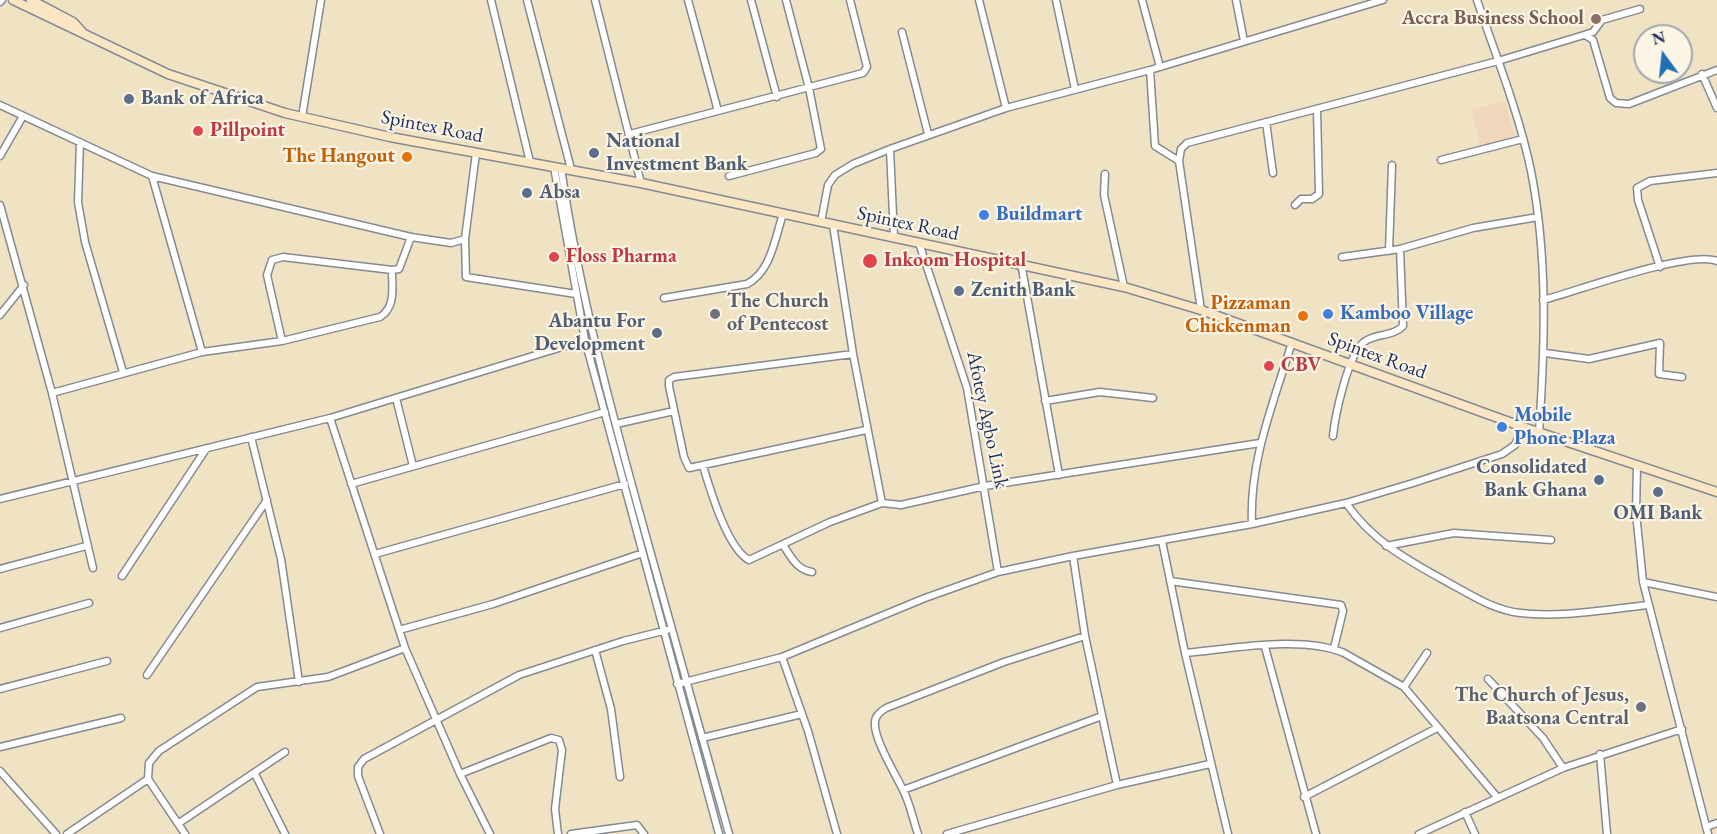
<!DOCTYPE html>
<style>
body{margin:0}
#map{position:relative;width:1717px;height:834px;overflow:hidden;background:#efe3c4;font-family:"EB Garamond",serif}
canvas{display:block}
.north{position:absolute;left:1633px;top:24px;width:60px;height:60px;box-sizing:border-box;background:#fcf5e5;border:2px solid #a2a6af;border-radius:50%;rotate:345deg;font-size:16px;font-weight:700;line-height:24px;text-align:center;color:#1b2f5e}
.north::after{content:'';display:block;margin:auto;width:21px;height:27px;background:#1f6fb2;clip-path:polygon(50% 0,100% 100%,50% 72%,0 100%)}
</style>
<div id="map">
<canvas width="1717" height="834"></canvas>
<div class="north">N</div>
</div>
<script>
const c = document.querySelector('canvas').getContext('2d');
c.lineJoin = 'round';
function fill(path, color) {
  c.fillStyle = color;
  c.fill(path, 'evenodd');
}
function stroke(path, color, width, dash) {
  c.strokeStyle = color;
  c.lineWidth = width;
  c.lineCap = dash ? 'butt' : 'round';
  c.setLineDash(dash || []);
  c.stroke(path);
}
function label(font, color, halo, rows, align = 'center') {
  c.font = font + ' "EB Garamond",serif';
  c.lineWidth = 4.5;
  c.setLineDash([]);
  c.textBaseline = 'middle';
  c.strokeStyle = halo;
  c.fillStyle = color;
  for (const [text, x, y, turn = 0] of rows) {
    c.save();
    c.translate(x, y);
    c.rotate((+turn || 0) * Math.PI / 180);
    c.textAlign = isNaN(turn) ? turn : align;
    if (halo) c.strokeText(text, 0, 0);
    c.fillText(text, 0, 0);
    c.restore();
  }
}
fill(new Path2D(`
 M 1505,101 L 1515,139 L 1481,148 L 1471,110 Z`), '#f0d6bc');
const street = new Path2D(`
 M 491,0 L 530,162
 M 527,0 L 571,169
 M 595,0 L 641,183
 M 688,0 L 718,111
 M 751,0 L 777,97
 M 979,0 L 1006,108
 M 1056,0 L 1075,89
 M 1142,0 L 1160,67
 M 1236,0 L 1244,41
 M 1477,0 C 1496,56 1519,113 1531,171 C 1548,257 1545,345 1539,432
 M 0,2 L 2,0
 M 902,32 L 928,134
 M 1585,35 L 1593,40 L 1610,98 L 1616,103 L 1629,104 L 1717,70
 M 1150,70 L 1155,146 L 1179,161
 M 1702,74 L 1717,108
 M 0,105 L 152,176 L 411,237 L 451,243 L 465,239 L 476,153
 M 302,117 L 321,0
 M 1266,122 L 1273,173
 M 630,134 L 863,73 L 867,67 L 850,0
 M 80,142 L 78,202 L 85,242 L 123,372
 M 890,149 L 894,238
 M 0,156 L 23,116
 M 1441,160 L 1523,139
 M 554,167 L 585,340 L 719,834
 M 561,168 C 579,292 612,414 646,536 C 674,635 701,735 729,834
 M 1105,174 L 1104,195 L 1124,287
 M 152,176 L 202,352
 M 729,176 L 816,153 L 821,149 L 809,88 L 786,0
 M 0,205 L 52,393 L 93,568
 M 1295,205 L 1301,199 L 1312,199 L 1319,194 L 1317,109
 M 821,222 L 828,185 L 835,175 L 853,164 L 890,149 L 1006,108 L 1150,70 L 1383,0
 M 833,225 L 853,354 L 882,503
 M 465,239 L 466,277 L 576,294
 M 919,243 L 967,388 L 998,572
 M 1389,251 L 1392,165
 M 1342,257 L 1400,249 L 1473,228 L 1538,217
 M 1021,263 L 1059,475
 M 1660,267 L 1638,200 L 1637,188 L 1650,181 L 1717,173
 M 664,298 L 747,284 C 771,272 775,238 783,214
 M 1543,300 C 1577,291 1689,250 1717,261
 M 1201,310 L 1179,161 L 1181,149 L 1187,143 L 1498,61 L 1584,35 L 1593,32 L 1602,20 L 1640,9
 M 0,315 L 24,285
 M 282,341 L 267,275 L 272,260 L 283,257 L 392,270 L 399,269 L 411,237
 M 1545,353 L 1589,359 L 1660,343 L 1659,374 L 1682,377
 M 853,354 L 674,377 L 669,380 L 669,386 L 684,457 L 689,468 L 866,430
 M 52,393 L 202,352 L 282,341 L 380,317 C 396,307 392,288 392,270
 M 396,398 L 413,466
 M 1045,401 L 1100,392 L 1153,398
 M 330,418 L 405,648 L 460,774 L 490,834
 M 616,424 L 674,411
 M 1333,436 C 1335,416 1348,354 1364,342 C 1375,333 1393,337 1403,326 L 1400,249
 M 251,437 L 281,559 L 299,682
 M 703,466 C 710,489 727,548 749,560 L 830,522 L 882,503 L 901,505 L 985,486 L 1260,443
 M 1637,466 L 1636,513 L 1643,582 L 1708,834
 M 351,484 L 605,412
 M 0,499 L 330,418 L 585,340
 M 1346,503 C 1373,542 1409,561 1449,583 C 1473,596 1494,610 1520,613 C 1562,618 1607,609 1649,605
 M 1252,524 C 1249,461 1274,402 1292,342
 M 1162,541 L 1185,653 L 1228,834
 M 783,545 C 792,558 796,569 812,572
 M 1386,546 L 1454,533 L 1551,540
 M 375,554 L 625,484
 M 1073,556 L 1085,636 L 1117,785
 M 0,569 L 86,546
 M 122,576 L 206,449
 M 1170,581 L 1341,605 L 1343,611 L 1334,648
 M 1643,582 L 1717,597
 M 0,628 L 89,603
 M 399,630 L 493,604 L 643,553
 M 1265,647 L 1316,834
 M 595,650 L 611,709 L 620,777
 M 1185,653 C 1231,649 1301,635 1344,653 L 1404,687 L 1497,797
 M 782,657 L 808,731 L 837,834
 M 147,675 L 267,500
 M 1488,679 L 1543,738 L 1563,768
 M 677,684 L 782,657 L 925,598 L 998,572 L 1073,556 L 1252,524 L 1346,503 L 1413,483 L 1502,454 L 1515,445 L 1523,427
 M 1404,687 L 1427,653
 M 0,689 L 107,661
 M 702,738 L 802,714
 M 0,747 L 121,718
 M 1600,754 L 1607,834
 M 0,771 L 56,834
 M 255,774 L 285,834
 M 460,774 L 551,738 L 559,740 L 562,750 L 555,809 L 558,834
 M 903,790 L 1102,716
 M 1304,797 L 1437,728
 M 1465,812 L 1475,834
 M 179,823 L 285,752
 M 1706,827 L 1717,823
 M 67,834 L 148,779
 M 185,834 L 148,779 L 149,763 L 159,751 L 257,687 L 328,677 L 405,648
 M 380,834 L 358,776 L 358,767 L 364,759 L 519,675 L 623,641 L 667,630
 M 571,834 L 637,825 L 644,834
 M 918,834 C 913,820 910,803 903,790 C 896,775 873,738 875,722 C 875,716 881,711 886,708 L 1004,662 L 1085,636
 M 947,834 L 1117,785 L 1210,764
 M 1419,834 L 1563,768 L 1682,729`);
const secondary = new Path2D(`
 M 13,0 L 168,74 L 285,113 L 390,137 L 641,183 L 1124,287 L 1201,310 L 1523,427 L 1717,492
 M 31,0 L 73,22 L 82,32`);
stroke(street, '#858991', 9);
stroke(secondary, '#858991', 11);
stroke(street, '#fff', 6);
stroke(secondary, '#fbe6c4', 8);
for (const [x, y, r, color] of [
 [1596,19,6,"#8d6e63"],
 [129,99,6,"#5c6f8a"],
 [198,131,6,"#e0444e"],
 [594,153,6,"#5c6f8a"],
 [407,157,6,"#e8710a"],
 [527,193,6,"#5c6f8a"],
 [984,215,6,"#3f7fe0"],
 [554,257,6,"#e0444e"],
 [870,261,8,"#e0444e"],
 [959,291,6,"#5c6f8a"],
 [715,314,6,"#6b7280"],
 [1328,314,6,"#3f7fe0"],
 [1303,316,6,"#e8710a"],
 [657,333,6,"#5c6f8a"],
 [1269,366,6,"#e0444e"],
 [1502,427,6,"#3f7fe0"],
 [1599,480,6,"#5c6f8a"],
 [1658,492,6,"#5c6f8a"],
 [1641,707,6,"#6b7280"]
]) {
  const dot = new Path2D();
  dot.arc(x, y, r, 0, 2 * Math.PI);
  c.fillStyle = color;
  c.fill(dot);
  stroke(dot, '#fcf5e5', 2);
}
label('bold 20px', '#785e54', '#fcf5e5', [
 ["Accra Business School",1584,19]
], 'right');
label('bold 20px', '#4e5e75', '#fcf5e5', [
 ["Bank of Africa",141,99],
 ["National",606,142],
 ["Investment Bank",606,165],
 ["Absa",539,193],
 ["Zenith Bank",971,291],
 ["Abantu For",645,322,"right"],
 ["Development",645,345,"right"],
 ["Consolidated",1587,468,"right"],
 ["Bank Ghana",1587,491,"right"],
 ["OMI Bank",1658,514,"center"]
], 'left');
label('20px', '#1b2f5e', '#fcf5e5', [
 ["Spintex Road",432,127,11],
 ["Spintex Road",908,224,12],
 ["Spintex Road",1377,356,20],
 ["Afotey Agbo Link",987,420,78]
]);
label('bold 20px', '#be3a42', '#fcf5e5', [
 ["Pillpoint",210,131],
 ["Floss Pharma",566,257],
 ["Inkoom Hospital",884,261],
 ["CBV",1281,366]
], 'left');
label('bold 20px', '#c56008', '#fcf5e5', [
 ["The Hangout",395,157],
 ["Pizzaman",1291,304],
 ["Chickenman",1291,327]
], 'right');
label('bold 20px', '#366cbe', '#fcf5e5', [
 ["Buildmart",996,215],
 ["Kamboo Village",1340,314],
 ["Mobile",1514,416],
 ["Phone Plaza",1514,439]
], 'left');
label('bold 20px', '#5b616d', '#fcf5e5', [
 ["The Church",727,302],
 ["of Pentecost",727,325],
 ["The Church of Jesus,",1629,696,"right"],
 ["Baatsona Central",1629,719,"right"]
], 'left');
</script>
